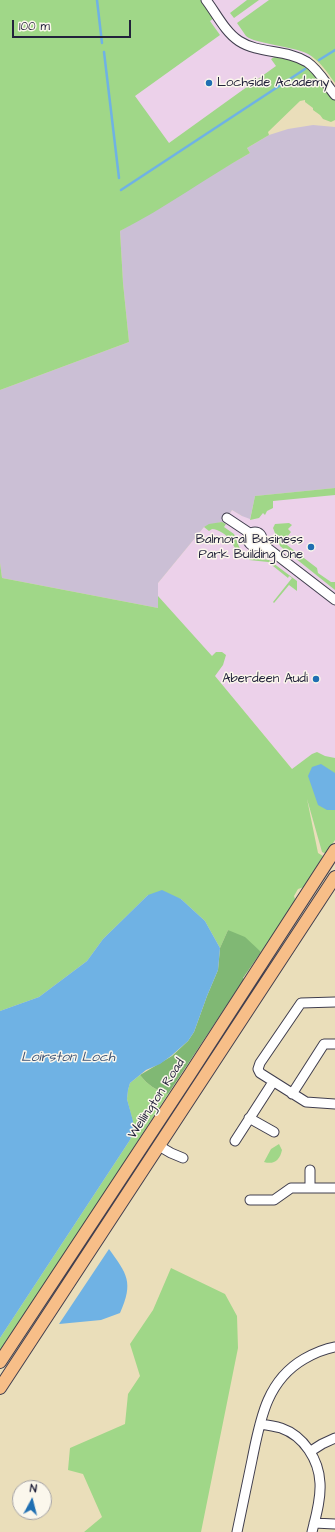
<!DOCTYPE html>
<style>
body{margin:0}
#map{position:relative;width:335px;height:1532px;overflow:hidden;background:#eadeba;font-family:"Architects Daughter",sans-serif}
canvas{display:block}
.north{position:absolute;left:12px;top:1480px;width:40px;height:40px;box-sizing:border-box;background:#fbf7ec;border:1px solid #a4a2a5;border-radius:50%;rotate:7deg;font-size:11px;font-weight:700;line-height:16px;text-align:center;color:#22223b}
.north::after{content:'';display:block;margin:auto;width:14px;height:18px;background:#1f6fb2;clip-path:polygon(50% 0,100% 100%,50% 72%,0 100%)}
.scale{position:absolute;left:12px;top:20px;width:119px;height:18px;box-sizing:border-box;border:2px solid #22223b;border-top:0;padding-left:5px;font-size:12px;line-height:14px;white-space:nowrap;color:#22223b;-webkit-text-stroke:3px #fbf7ec;paint-order:stroke}
</style>
<div id="map">
<canvas width="335" height="1532"></canvas>
<div class="north">N</div>
<div class="scale">100 m</div>
</div>
<script>
const c = document.querySelector('canvas').getContext('2d');
c.lineJoin = 'round';
function fill(path, color) {
  c.fillStyle = color;
  c.fill(path, 'evenodd');
}
function stroke(path, color, width, dash) {
  c.strokeStyle = color;
  c.lineWidth = width;
  c.lineCap = dash ? 'butt' : 'round';
  c.setLineDash(dash || []);
  c.stroke(path);
}
function label(font, color, halo, rows, align = 'center') {
  c.font = font + ' "Architects Daughter",sans-serif';
  c.lineWidth = 3;
  c.setLineDash([]);
  c.textBaseline = 'middle';
  c.strokeStyle = halo;
  c.fillStyle = color;
  for (const [text, x, y, turn = 0] of rows) {
    c.save();
    c.translate(x, y);
    c.rotate((+turn || 0) * Math.PI / 180);
    c.textAlign = isNaN(turn) ? turn : align;
    if (halo) c.strokeText(text, 0, 0);
    c.fillText(text, 0, 0);
    c.restore();
  }
}
fill(new Path2D(`
 M 195,0 L 335,0 L 335,41 L 171,152 L 129,93 Z
 M 335,488 L 335,840 L 326,854 L 322,852 L 302,781 L 158,608 L 158,583 L 204,527 L 224,523 L 232,510 L 242,516 L 255,496 Z`), '#ecd1ea');
fill(new Path2D(`
 M 313,125 L 335,127 L 335,488 L 255,496 L 250,519 L 242,516 L 232,510 L 224,523 L 221,522 L 204,527 L 158,583 L 158,608 L 2,578 L 0,563 L 0,390 L 129,342 L 123,283 L 120,231 L 220,170 L 250,153 L 247,148 L 269,135 L 288,129 Z`), '#cbbfd5');
fill(new Path2D(`
 M 0,0 L 201,0 L 214,18 L 210,21 L 220,35 L 135,96 L 169,143 L 276,66 L 271,59 L 276,56 L 293,59 L 308,67 L 335,100 L 335,120 L 331,122 L 323,119 L 320,115 L 313,110 L 313,108 L 305,102 L 305,100 L 300,101 L 268,132 L 269,135 L 247,148 L 250,153 C 206,178 165,208 120,231 L 123,283 L 129,342 L 0,390 Z
 M 247,0 L 259,0 L 234,18 L 230,13 Z
 M 269,0 L 335,0 L 335,83 C 327,72 320,61 308,54 C 293,46 255,44 246,36 C 243,32 240,27 237,23 Z
 M 335,488 L 335,495 L 273,501 L 273,508 L 267,511 L 265,515 L 263,513 L 259,518 L 250,520 L 255,496 Z
 M 222,522 L 226,524 L 224,527 L 234,534 L 240,549 L 239,551 C 234,549 234,545 231,541 C 227,535 218,529 212,529 L 209,531 L 204,527 L 209,524 Z
 M 289,523 L 292,525 L 288,529 L 291,532 L 283,542 L 317,568 L 318,573 L 331,582 L 335,582 L 335,590 L 280,546 L 273,528 L 275,524 Z
 M 251,557 L 269,560 L 297,581 L 297,591 L 289,585 L 274,603 L 273,602 L 292,578 L 289,576 L 288,578 L 268,562 L 249,560 Z
 M 0,563 L 2,578 L 158,608 L 158,596 L 212,656 L 216,652 L 222,652 L 226,655 L 223,665 L 215,676 L 292,769 L 312,754 L 317,752 L 325,756 L 335,758 L 335,840 L 326,854 L 322,852 L 307,799 L 318,853 L 323,856 L 304,887 L 298,889 L 294,896 L 295,899 L 294,904 L 261,952 L 228,930 L 220,948 L 205,921 L 181,899 L 148,895 L 103,939 L 87,961 L 39,997 L 0,1011 Z
 M 140,1075 C 148,1085 155,1090 168,1094 L 43,1288 L 0,1351 L 0,1338 L 130,1140 L 133,1122 L 127,1099 L 128,1090 L 130,1083 Z
 M 279,1144 L 282,1150 C 280,1160 274,1165 264,1162 L 271,1149 Z
 M 171,1268 L 225,1294 L 237,1316 L 238,1348 L 201,1532 L 84,1532 L 102,1517 L 83,1474 L 68,1470 L 70,1448 L 125,1424 L 128,1394 L 140,1376 L 130,1344 L 153,1310 Z`), '#a0d788');
fill(new Path2D(`
 M 228,930 L 245,937 L 261,952 L 243,978 L 244,979 L 168,1094 C 155,1090 148,1085 140,1075 L 172,1056 L 188,1041 L 194,1032 L 207,996 L 218,970 L 220,948 Z`), '#80b874');
fill(new Path2D(`
 M 321,764 L 335,773 L 335,810 L 327,810 L 318,805 L 308,776 L 312,767 Z
 M 162,890 L 181,899 L 205,921 L 220,948 L 218,970 L 207,996 L 194,1032 L 188,1041 L 171,1056 L 160,1064 L 146,1070 L 130,1083 L 128,1090 L 127,1099 L 133,1121 L 133,1130 L 130,1140 L 0,1338 L 0,1011 L 39,997 L 87,961 L 103,939 L 148,895 Z
 M 109,1249 C 127,1274 134,1282 120,1313 L 101,1320 L 59,1324 Z`), '#6fb2e4');
stroke(new Path2D(`
 M 97,0 L 102,43
 M 104,52 L 119,178
 M 319,60 L 335,50
 M 121,190 L 305,69`), '#6fb2e4', 2.5);
const minor = new Path2D(`
 M 206,0 C 216,13 225,32 239,41 C 259,54 286,49 307,62 C 319,70 326,84 335,95
 M 227,518 L 251,534
 M248 539a7 7 0 1 1 14 0a7 7 0 1 1-14 0Z
 M 261,543 L 335,600
 M 335,1002 L 301,1003 L 260,1063 L 258,1069 L 260,1073 L 306,1102 L 335,1104
 M 292,1094 L 324,1044 L 335,1044
 M 249,1118 L 274,1132
 M 235,1141 L 273,1082
 M 159,1146 L 171,1153 L 183,1158
 M 310,1170 L 310,1188
 M 250,1200 L 274,1200 L 291,1188 L 335,1188
 M 260,1424 C 267,1425 274,1426 281,1428 C 304,1436 319,1460 320,1483 C 321,1499 316,1516 312,1532
 M 311,1451 L 322,1444 L 335,1438
 M 314,1523 L 335,1524
 M 237,1532 C 242,1508 247,1484 252,1460 C 260,1421 266,1381 304,1359 C 313,1354 324,1349 335,1347`);
const major = new Path2D(`
 M 0,1362 L 190,1074 L 335,850
 M 0,1388 L 335,877`);
stroke(minor, '#403e4e', 11);
stroke(major, '#403e4e', 14);
stroke(minor, '#fff', 9);
stroke(major, '#f7be88', 12);
for (const [x, y, r, color] of [
 [209,83,4,"#1f6fb2"],
 [311,547,4,"#1f6fb2"],
 [316,679,4,"#1f6fb2"]
]) {
  const dot = new Path2D();
  dot.arc(x, y, r, 0, 2 * Math.PI);
  c.fillStyle = color;
  c.fill(dot);
  stroke(dot, '#fbf7ec', 1.5);
}
label('13px', '#22223b', '#fbf7ec', [
 ["Lochside Academy",217,83,"left"],
 ["Balmoral Business",303,540],
 ["Park Building One",303,555],
 ["Aberdeen Audi",308,679]
], 'right');
label('13px', '#22223b', '#fbf7ec', [
 ["Wellington Road",157,1099,-57]
]);
label('italic 14px', '#3d5476', '#fbf7ec', [
 ["Loirston Loch",68,1058]
]);
</script>
